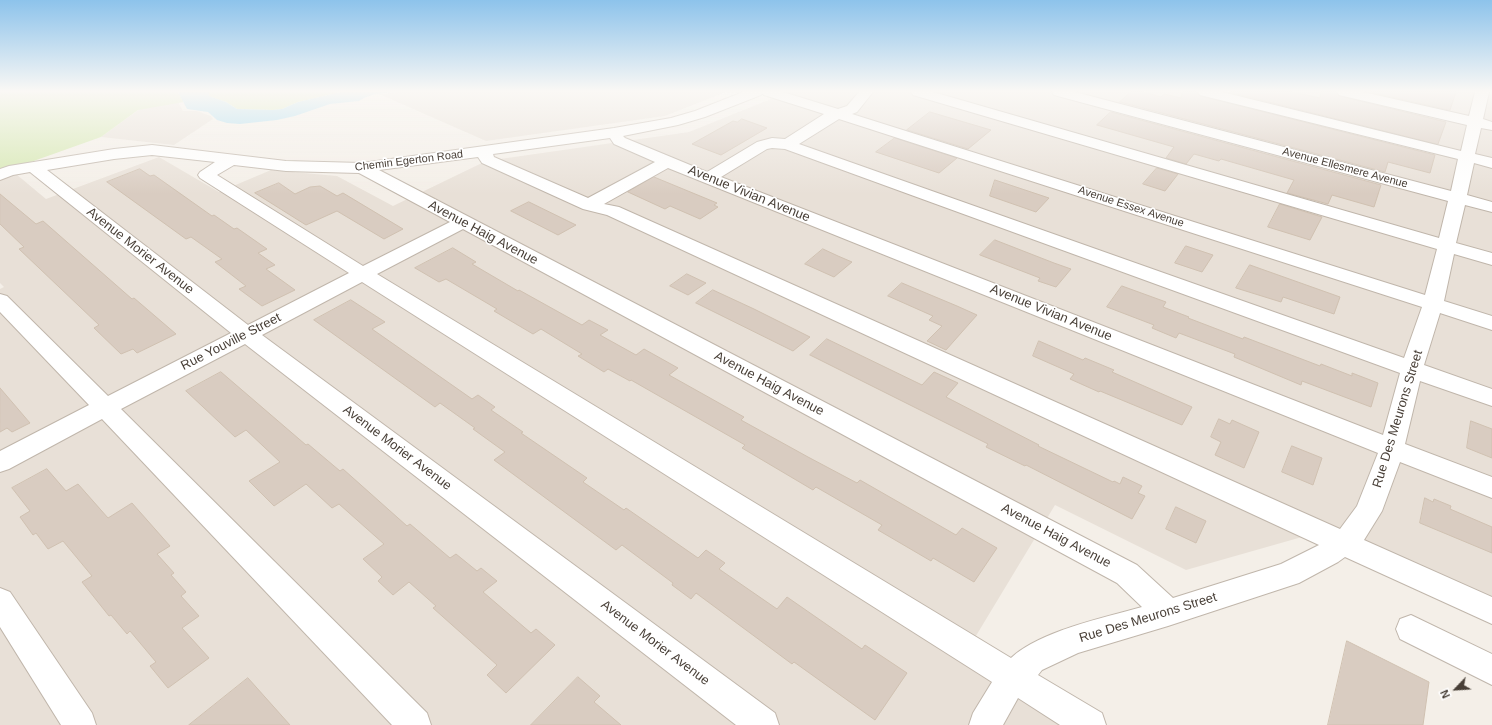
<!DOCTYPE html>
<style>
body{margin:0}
#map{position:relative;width:1492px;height:725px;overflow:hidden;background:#f4efe8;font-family:Helvetica,sans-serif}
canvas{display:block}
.north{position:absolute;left:1436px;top:669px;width:40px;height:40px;-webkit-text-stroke:3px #fff;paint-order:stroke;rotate:245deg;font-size:11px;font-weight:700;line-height:16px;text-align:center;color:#483f37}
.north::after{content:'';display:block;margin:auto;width:14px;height:18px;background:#483f37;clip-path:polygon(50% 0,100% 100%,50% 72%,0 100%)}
</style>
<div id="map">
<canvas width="1492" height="725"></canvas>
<div class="north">N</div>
</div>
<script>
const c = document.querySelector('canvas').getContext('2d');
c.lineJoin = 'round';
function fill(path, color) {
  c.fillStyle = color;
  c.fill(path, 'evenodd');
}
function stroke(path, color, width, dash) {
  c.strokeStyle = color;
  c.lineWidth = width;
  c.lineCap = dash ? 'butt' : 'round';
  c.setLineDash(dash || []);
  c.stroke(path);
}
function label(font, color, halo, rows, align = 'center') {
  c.font = font + ' Helvetica,sans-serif';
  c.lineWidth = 3.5;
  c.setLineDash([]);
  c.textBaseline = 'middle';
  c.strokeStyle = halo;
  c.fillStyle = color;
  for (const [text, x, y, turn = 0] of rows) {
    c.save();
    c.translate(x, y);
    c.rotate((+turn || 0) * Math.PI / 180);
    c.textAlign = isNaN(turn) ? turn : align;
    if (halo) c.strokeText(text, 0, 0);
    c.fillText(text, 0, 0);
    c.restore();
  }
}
fill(new Path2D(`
 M 163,92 L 173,92 L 183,111 L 197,111 L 211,116 L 213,119 L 174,145 L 101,137 Z
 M 404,92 L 726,92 L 665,116 L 486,141 L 379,94 Z
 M 788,92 L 1481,92 L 1492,94 L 1492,602 L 1309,535 L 1186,570 L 1055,505 L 962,659 L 1066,725 L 0,725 L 0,289 L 4,287 L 0,283 L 0,179 L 16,174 L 46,199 L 159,157 L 219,192 L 271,170 L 337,176 L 393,206 L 486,161 L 689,132 Z`), '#e8e0d7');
fill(new Path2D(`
 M 0,92 L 178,92 L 184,102 L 138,110 L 101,137 L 0,173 Z
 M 209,92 L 341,92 L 298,102 L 282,109 L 273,110 L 237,109 L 226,102 L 208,96 Z`), '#d6e8b2');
fill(new Path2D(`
 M 178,92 L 209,92 L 209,96 L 226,102 L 237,109 L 273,110 L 282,109 L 298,102 L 341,92 L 396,92 L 375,94 L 364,98 L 359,101 L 330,104 L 295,116 L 277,120 L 240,124 L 227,123 L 217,120 L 208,112 L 187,109 Z`), '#a5daf0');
const building = new Path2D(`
 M 1131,92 L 1144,92 L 1161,97 L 1164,94 L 1181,98 L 1182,92 L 1197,92 L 1200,96 L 1435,155 L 1430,173 L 1388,162 L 1385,172 L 1120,102 Z
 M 1229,92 L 1292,92 L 1320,98 L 1321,92 L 1336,92 L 1339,96 L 1446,122 L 1438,144 Z
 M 1370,92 L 1456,92 L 1450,110 Z
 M 930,112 L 991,130 L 968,149 L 907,130 Z
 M 1111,112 L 1381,185 L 1374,207 L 1332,195 L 1328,204 L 1287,193 L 1294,180 L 1221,159 L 1219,161 L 1194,154 L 1186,164 L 1166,158 L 1174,147 L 1097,125 Z
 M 742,119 L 767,128 L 721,155 L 692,144 L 733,121 L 737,122 Z
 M 895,138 L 957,158 L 939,173 L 876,152 Z
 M 1157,168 L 1178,174 L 1165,191 L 1143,184 Z
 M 140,169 L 150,176 L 154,175 L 212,216 L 214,215 L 234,229 L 237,228 L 267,249 L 258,253 L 275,265 L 266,269 L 295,290 L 262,306 L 239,289 L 246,286 L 215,262 L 222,259 L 191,237 L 186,239 L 107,182 Z
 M 654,177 L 717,203 L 714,205 L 718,207 L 700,219 L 670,206 L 665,209 L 628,192 Z
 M 995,180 L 1049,198 L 1036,212 L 990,196 Z
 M 279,183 L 295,194 L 310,187 L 320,186 L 337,196 L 343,193 L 403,229 L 384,239 L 337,211 L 306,225 L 255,193 Z
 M 0,194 L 36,224 L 43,221 L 132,299 L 134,298 L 176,334 L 137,353 L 133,349 L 121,354 L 94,328 L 99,325 L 19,249 L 24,247 L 0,224 Z
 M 529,202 L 576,225 L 558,235 L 511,211 Z
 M 1280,204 L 1322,217 L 1310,240 L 1268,227 Z
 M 995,240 L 1054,263 L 1071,269 L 1056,287 L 1038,281 L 1040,278 L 980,255 Z
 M 1186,246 L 1213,255 L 1202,272 L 1175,263 Z
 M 453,248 L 476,262 L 472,264 L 518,291 L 519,290 L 582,325 L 589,320 L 608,330 L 600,335 L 636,355 L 644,349 L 678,368 L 669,375 L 744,417 L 741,420 L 808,457 L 857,483 L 860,480 L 956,535 L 962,528 L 997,548 L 974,582 L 933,558 L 931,561 L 878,530 L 882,525 L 816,487 L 813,490 L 742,448 L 745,445 L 631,380 L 630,381 L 608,369 L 604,372 L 578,356 L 582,354 L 541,329 L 533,334 L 494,311 L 497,309 L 446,279 L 439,282 L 415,268 Z
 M 823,249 L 838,256 L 852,262 L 834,277 L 805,264 Z
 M 1250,265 L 1340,297 L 1334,314 L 1283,297 L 1281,302 L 1236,288 Z
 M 687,274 L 706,283 L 688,295 L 670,286 Z
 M 902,283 L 957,306 L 977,315 L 946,350 L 927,341 L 942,326 L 929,320 L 933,316 L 888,296 Z
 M 1122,286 L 1166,302 L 1163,307 L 1189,317 L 1188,318 L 1243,339 L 1244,337 L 1320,366 L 1321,364 L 1352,376 L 1352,373 L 1378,383 L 1371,407 L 1302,381 L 1301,385 L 1234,357 L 1235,354 L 1179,333 L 1176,338 L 1152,328 L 1154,325 L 1107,307 Z
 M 713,290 L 754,309 L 810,337 L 793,351 L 696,303 Z
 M 351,300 L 385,322 L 372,329 L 472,399 L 478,395 L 495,407 L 491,410 L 523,432 L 521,433 L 587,478 L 583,482 L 624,510 L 626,508 L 698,558 L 706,550 L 725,563 L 719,569 L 777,609 L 787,597 L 862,649 L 865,645 L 907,673 L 875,720 L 794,662 L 792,664 L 696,593 L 691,599 L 672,585 L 673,583 L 622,545 L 616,550 L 494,460 L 505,452 L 473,429 L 475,428 L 440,403 L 435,407 L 314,320 Z
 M 827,339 L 922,385 L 934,372 L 958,383 L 946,397 L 1039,445 L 1038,446 L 1113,482 L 1114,481 L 1120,484 L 1123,477 L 1142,486 L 1138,493 L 1145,496 L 1132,519 L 1026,465 L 1025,466 L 986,447 L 988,444 L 810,355 Z
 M 1039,341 L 1083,360 L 1085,358 L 1114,370 L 1112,372 L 1192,407 L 1182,425 L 1100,391 L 1099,392 L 1070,379 L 1074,374 L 1033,356 Z
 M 221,372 L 306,445 L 308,444 L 340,471 L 343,469 L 407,526 L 410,524 L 450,558 L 456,554 L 477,571 L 481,568 L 497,581 L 483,592 L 531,633 L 536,629 L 555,645 L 506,693 L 487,675 L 497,665 L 433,608 L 436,606 L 409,582 L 393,595 L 378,581 L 382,577 L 363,559 L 384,544 L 339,504 L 332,508 L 306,484 L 274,506 L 249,481 L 280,462 L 246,430 L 235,437 L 186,391 Z
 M 0,388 L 30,423 L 12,432 L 7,428 L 0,432 Z
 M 1219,419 L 1230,424 L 1232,420 L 1259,432 L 1244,468 L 1215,455 L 1221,442 L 1211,437 Z
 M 1471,421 L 1492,429 L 1492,458 L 1467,448 Z
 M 1292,446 L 1322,458 L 1313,485 L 1282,472 Z
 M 47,469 L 66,491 L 78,484 L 108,518 L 132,503 L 170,546 L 157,554 L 174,573 L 171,575 L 186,592 L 181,596 L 199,616 L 182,628 L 209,658 L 168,688 L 150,666 L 156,662 L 130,631 L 127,634 L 111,615 L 109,616 L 82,582 L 92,576 L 63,541 L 48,549 L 36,533 L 33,535 L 20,517 L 30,511 L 12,488 Z
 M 1425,498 L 1433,502 L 1434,499 L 1451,506 L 1450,509 L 1492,527 L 1492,553 L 1420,523 Z
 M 1176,507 L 1206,521 L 1196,543 L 1166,529 Z
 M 1347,641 L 1429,682 L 1423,725 L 1328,725 Z
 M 578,677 L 600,696 L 594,702 L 621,725 L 531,725 Z
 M 248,678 L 290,725 L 189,725 Z`);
fill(building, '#d9ccc1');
stroke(building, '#d0c1b1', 1);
const minor = new Path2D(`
 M 743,92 L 783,92 L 838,109 L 847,106 L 859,92 L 873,92 L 857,112 L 852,114 L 1425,295 L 1437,249 L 913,95 L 911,92 L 933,92 L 1439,238 L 1448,201 L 1054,95 L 1052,92 L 1075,92 L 1451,191 L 1458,159 L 1200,95 L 1198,92 L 1222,92 L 1461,151 L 1467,125 L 1339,95 L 1337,92 L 1363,92 L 1469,116 L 1475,92 L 1489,92 L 1483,119 L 1492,122 L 1492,130 L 1481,128 L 1475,154 L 1492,158 L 1492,168 L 1474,163 L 1467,195 L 1492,202 L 1492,212 L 1465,205 L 1456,243 L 1492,253 L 1492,265 L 1454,254 L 1444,301 L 1492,316 L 1492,330 L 1440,313 L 1424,365 L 1492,389 L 1492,406 L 1420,381 L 1405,444 L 1492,477 L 1492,498 L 1400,462 L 1382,511 L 1364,540 L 1492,597 L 1492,624 L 1345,557 L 1338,562 L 1299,583 L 1168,626 L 1078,653 L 1042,670 L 1038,675 L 1102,713 L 1106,725 L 1060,725 L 1018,698 L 1003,725 L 969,725 L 973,713 L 992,682 L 362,282 L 262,335 L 775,713 L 779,725 L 736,725 L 245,344 L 121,409 L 427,713 L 431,725 L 392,725 L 102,419 L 9,469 L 0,472 L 0,451 L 89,405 L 0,312 L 0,294 L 7,296 L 108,396 L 231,333 L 30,172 L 13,175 L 0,180 L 0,169 L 9,166 L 114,149 L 152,145 L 286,161 L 362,163 L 614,128 L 671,118 L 695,111 ZM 762,93 L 764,95 L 824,114 L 785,139 L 772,138 L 757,142 L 707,172 L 625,138 L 623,136 L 678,125 L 705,117 L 761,95 ZM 839,119 L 1422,307 L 1404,358 L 799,144 ZM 610,138 L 614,144 L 655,162 L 588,198 L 494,157 L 493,154 ZM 772,148 L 785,149 L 1400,373 L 1383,435 L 721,177 L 767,149 ZM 152,155 L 215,162 L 200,172 L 198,175 L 200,178 L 349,273 L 248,325 L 47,170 L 114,159 ZM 478,157 L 482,163 L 583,209 L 607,215 L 1319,545 L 1281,564 L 1173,598 L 1137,565 L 379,170 ZM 234,165 L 286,171 L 359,173 L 450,222 L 363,266 L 217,175 ZM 668,168 L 1378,453 L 1357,506 L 1340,529 L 619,207 L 604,204 ZM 463,229 L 1117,583 L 1142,607 C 1103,618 1040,631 1011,658 L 377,274 Z
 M 0,588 L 10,592 L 92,713 L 96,725 L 61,725 L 0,627 Z
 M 1411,615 L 1492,654 L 1492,685 L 1400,639 L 1396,629 L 1400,619 Z`);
stroke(minor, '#c0b6ab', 2);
fill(minor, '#fff');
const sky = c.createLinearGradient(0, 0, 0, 194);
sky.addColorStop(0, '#8dc3eb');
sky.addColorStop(0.47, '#faf8f5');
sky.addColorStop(1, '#faf8f500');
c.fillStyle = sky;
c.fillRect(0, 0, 1492, 194);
label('11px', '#483f37', '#fff', [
 ["Chemin Egerton Road",409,161,-7],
 ["Avenue Ellesmere Avenue",1345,168,15],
 ["Avenue Essex Avenue",1131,207,18]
]);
label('13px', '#483f37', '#fff', [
 ["Avenue Vivian Avenue",749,194,22],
 ["Avenue Haig Avenue",483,233,28],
 ["Avenue Morier Avenue",140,251,38],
 ["Avenue Vivian Avenue",1051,313,22],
 ["Rue Youville Street",231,342,-27],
 ["Avenue Haig Avenue",769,384,28],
 ["Rue Des Meurons Street",1398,419,-73],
 ["Avenue Morier Avenue",397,448,37],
 ["Avenue Haig Avenue",1056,536,28],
 ["Rue Des Meurons Street",1148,618,-17],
 ["Avenue Morier Avenue",655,643,37]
]);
</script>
